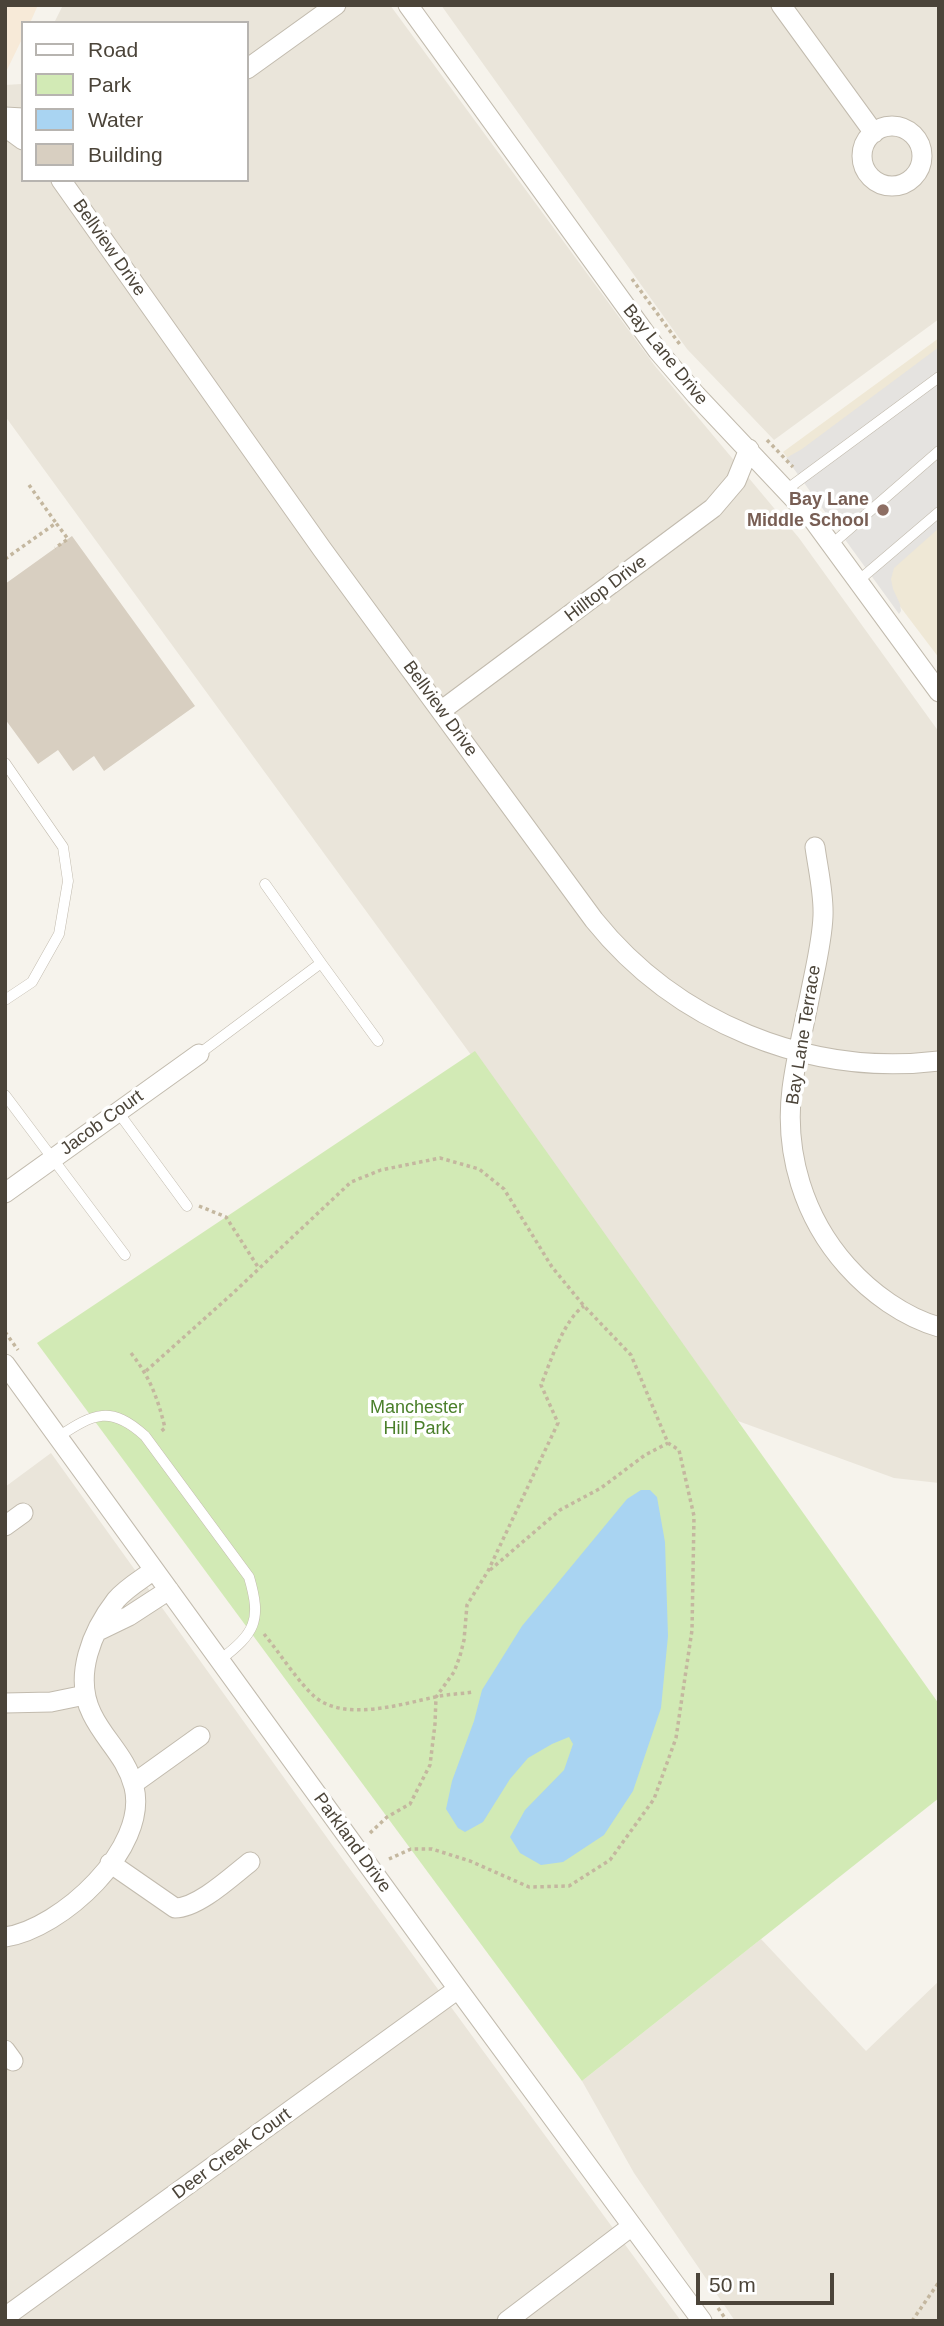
<!DOCTYPE html>
<style>
body{margin:0}
#map{position:relative;width:944px;height:2326px;overflow:hidden;background:#f6f3ec;font-family:Arial,sans-serif}
canvas{display:block}
.frame{position:absolute;inset:0;border:7px solid #4b4439;pointer-events:none}
.legend{position:absolute;left:21px;top:21px;width:228px;height:161px;box-sizing:border-box;background:#fff;border:2px solid #b7b4b0;margin:0;padding:9px 12px;list-style:none;font-size:21px;color:#4b4439}
.legend li{display:flex;align-items:center;gap:14px;height:35px}
.legend b{width:35px;border:2px solid #b7b4b0}
.scale{position:absolute;left:696px;top:2273px;width:138px;height:32px;box-sizing:border-box;border:4px solid #4b4439;border-top:0;padding-left:9px;font-size:21px;line-height:24px;white-space:nowrap;color:#4b4439;-webkit-text-stroke:5px #fff;paint-order:stroke}
</style>
<div id="map">
<canvas width="944" height="2326"></canvas>
<div class="frame"></div>
<ul class="legend">
<li><b style="height:9px;background:#fff"></b>Road</li>
<li><b style="height:19px;background:#d2eab5"></b>Park</li>
<li><b style="height:19px;background:#a9d4f2"></b>Water</li>
<li><b style="height:19px;background:#d8cfc1"></b>Building</li>
</ul>
<div class="scale">50 m</div>
</div>
<script>
const c = document.querySelector('canvas').getContext('2d');
c.lineJoin = 'round';
function fill(path, color) {
  c.fillStyle = color;
  c.fill(path, 'evenodd');
}
function stroke(path, color, width, dash) {
  c.strokeStyle = color;
  c.lineWidth = width;
  c.lineCap = dash ? 'butt' : 'round';
  c.setLineDash(dash || []);
  c.stroke(path);
}
function label(font, color, halo, rows, align = 'center') {
  c.font = font + ' Arial,sans-serif';
  c.lineWidth = 7;
  c.setLineDash([]);
  c.textBaseline = 'middle';
  c.strokeStyle = halo;
  c.fillStyle = color;
  for (const [text, x, y, turn = 0] of rows) {
    c.save();
    c.translate(x, y);
    c.rotate((+turn || 0) * Math.PI / 180);
    c.textAlign = isNaN(turn) ? turn : align;
    if (halo) c.strokeText(text, 0, 0);
    c.fillText(text, 0, 0);
    c.restore();
  }
}
fill(new Path2D(`
 M 63,5 L 390,5 L 655,366 L 799,538 L 939,732 L 939,1483 L 894,1478 L 738,1421 L 5,416 L 5,85 L 21,84 L 23,80 L 23,180 L 247,180 L 247,23 L 54,23 Z
 M 441,5 L 939,5 L 939,319 L 774,440 L 687,349 Z
 M 51,1453 L 333,1846 L 681,2321 L 5,2321 L 5,1487 Z
 M 761,1939 L 866,2051 L 939,1981 L 939,2321 L 735,2321 L 634,2173 L 582,2081 Z`), '#eae5da');
fill(new Path2D(`
 M 5,5 L 38,5 L 30,23 L 23,23 L 23,37 L 5,74 Z`), '#f7ead8');
fill(new Path2D(`
 M 939,338 L 939,658 L 783,452 Z`), '#efe8d6');
fill(new Path2D(`
 M 475,1051 L 939,1704 L 939,1798 L 582,2081 L 37,1343 Z`), '#d2eab5');
fill(new Path2D(`
 M 939,347 L 939,528 L 894,568 L 891,579 L 893,589 L 900,604 L 901,611 L 899,614 L 786,458 L 802,449 Z`), '#e5e3e0');
fill(new Path2D(`
 M 641,1490 L 650,1490 L 657,1497 L 665,1542 L 668,1636 L 661,1708 L 633,1791 L 604,1835 L 563,1862 L 541,1865 L 520,1853 L 510,1837 L 525,1810 L 564,1770 L 573,1744 L 569,1737 L 552,1744 L 528,1758 L 510,1779 L 483,1822 L 465,1832 L 458,1828 L 446,1809 L 452,1781 L 474,1721 L 482,1690 L 522,1626 L 627,1499 Z`), '#a9d4f2');
fill(new Path2D(`
 M 72,536 L 195,706 L 104,771 L 94,756 L 73,771 L 58,750 L 38,764 L 5,719 L 5,584 Z`), '#d8cfc1');
const lane = new Path2D(`
 M 786,490 L 939,377
 M 832,544 L 939,451
 M 858,581 L 939,512
 M 5,763 L 63,847 L 68,881 L 59,934 L 32,982 L 5,1000
 M 321,963 L 378,1041
 M 199,1054 L 321,963 L 265,884
 M 5,1095 L 125,1255
 M 118,1112 L 187,1206
 M 58,1437 C 94,1413 111,1405 145,1436 L 249,1577 C 262,1621 255,1633 220,1660`);
const street = new Path2D(`
 M 408,5 L 658,351 L 696,395 L 811,517 L 939,692
 M 781,5 L 874,133
 M 247,69 L 336,5
 M 5,117 L 23,118
 M862 156a30 30 0 1 1 60 0a30 30 0 1 1-60 0Z
 M 5,127 L 23,140
 M 61,180 L 322,549 L 594,920 C 676,1022 808,1077 939,1061
 M 442,710 L 713,508 L 736,481 L 749,449
 M 815,847 C 818,869 824,894 823,916 C 822,942 815,969 810,995 C 804,1026 796,1057 792,1089 C 784,1153 804,1218 847,1266 C 871,1293 904,1317 939,1327
 M 5,1193 L 199,1054
 M 5,1364 L 458,1989 L 702,2321
 M 5,1526 L 23,1513
 M 98,1631 L 129,1616 L 169,1590
 M 5,1703 L 51,1702 L 85,1695
 M 133,1784 L 200,1736
 M 110,1863 L 175,1908 C 198,1908 231,1877 250,1862
 M 5,1937 C 61,1929 149,1848 134,1787 C 126,1756 105,1741 92,1714 C 73,1676 92,1631 116,1600 C 126,1588 142,1579 154,1570
 M 5,2050 L 13,2061
 M 5,2317 L 458,1989
 M 507,2321 L 632,2226`);
stroke(lane, '#c2bbae', 11);
stroke(street, '#c2bbae', 21);
stroke(new Path2D(`
 M 632,279 L 681,346
 M 767,440 L 793,467
 M 29,485 L 56,523
 M 5,559 L 56,523 L 68,539 L 55,548
 M 199,1206 L 226,1217 L 258,1267
 M 5,1332 L 18,1350
 M 131,1353 C 150,1377 158,1399 165,1428 L 159,1433
 M 146,1371 L 232,1294 L 351,1182 L 381,1170 L 440,1158 L 479,1169 L 504,1189 L 552,1267 L 584,1306 L 631,1355 L 668,1443 L 679,1450 L 694,1516 L 692,1630 L 676,1738 L 654,1799 L 610,1860 L 569,1886 L 529,1887 L 470,1861 L 432,1849 L 411,1849 L 389,1859
 M 490,1570 L 560,1510 L 601,1488 L 645,1455 L 668,1443
 M 264,1634 C 279,1652 298,1682 315,1697 C 345,1722 402,1704 435,1697 C 448,1694 461,1694 473,1692
 M 370,1833 L 387,1817 L 410,1804 L 430,1765 L 435,1724 L 436,1697 L 454,1672 L 460,1656 L 464,1640 L 467,1605 L 488,1571 L 558,1423 L 541,1385 C 550,1363 564,1319 584,1306
 M 718,2308 L 727,2321
 M 912,2321 L 939,2282`), '#c4b79f', 3.5, [3.5, 3.5]);
stroke(lane, '#fff', 10);
stroke(street, '#fff', 19);
for (const [x, y, r, color] of [
 [883,510,7,"#8d6e63"]
]) {
  const dot = new Path2D();
  dot.arc(x, y, r, 0, 2 * Math.PI);
  c.fillStyle = color;
  c.fill(dot);
  stroke(dot, '#fff', 2.5);
}
label('18px', '#4b4439', '#fff', [
 ["Bellview Drive",109,248,55],
 ["Bay Lane Drive",665,355,51],
 ["Hilltop Drive",606,589,-37],
 ["Bellview Drive",440,709,54],
 ["Bay Lane Terrace",804,1035,-81],
 ["Jacob Court",102,1123,-36],
 ["Parkland Drive",352,1843,54],
 ["Deer Creek Court",232,2154,-36]
]);
label('bold 18px', '#785e54', '#fff', [
 ["Bay Lane",869,500],
 ["Middle School",869,521]
], 'right');
label('18px', '#4a7f2a', '#fff', [
 ["Manchester",417,1408],
 ["Hill Park",417,1429]
]);
</script>
